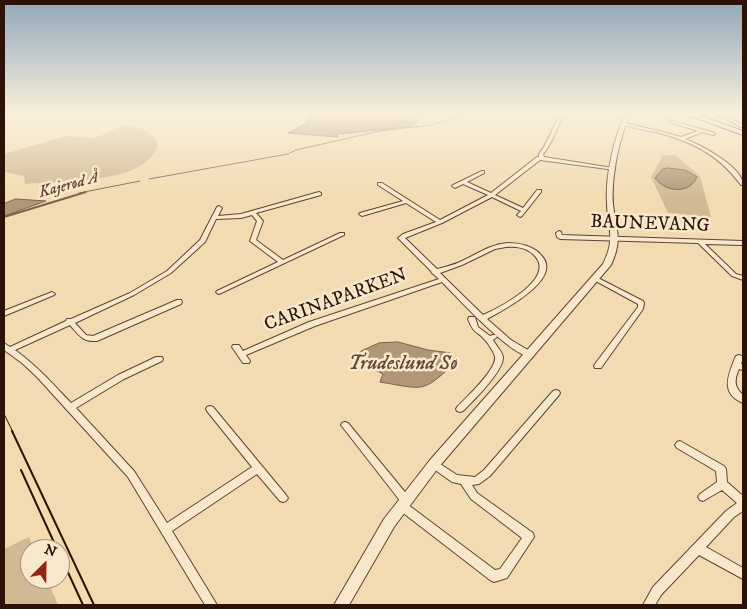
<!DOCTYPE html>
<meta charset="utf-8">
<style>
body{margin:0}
#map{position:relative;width:747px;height:609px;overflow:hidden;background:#f2dbb0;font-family:"IM FELL DW Pica",serif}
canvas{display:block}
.frame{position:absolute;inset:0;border:5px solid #2d1208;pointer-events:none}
.north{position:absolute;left:20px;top:539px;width:50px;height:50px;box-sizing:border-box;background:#f7e8cc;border:1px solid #a6927e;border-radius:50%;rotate:23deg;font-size:14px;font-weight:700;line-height:20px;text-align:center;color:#2d1208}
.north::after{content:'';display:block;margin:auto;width:18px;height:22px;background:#8f2418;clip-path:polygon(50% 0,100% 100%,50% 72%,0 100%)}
</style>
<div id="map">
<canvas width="747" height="609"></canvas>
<div class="frame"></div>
<div class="north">N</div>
</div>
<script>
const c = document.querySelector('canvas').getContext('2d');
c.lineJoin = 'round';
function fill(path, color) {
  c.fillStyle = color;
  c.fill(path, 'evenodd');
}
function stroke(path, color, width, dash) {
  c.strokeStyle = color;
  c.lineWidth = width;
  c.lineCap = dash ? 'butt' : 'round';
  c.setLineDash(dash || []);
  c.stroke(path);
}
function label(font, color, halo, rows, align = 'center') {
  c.font = font + ' "IM FELL DW Pica",serif';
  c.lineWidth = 5;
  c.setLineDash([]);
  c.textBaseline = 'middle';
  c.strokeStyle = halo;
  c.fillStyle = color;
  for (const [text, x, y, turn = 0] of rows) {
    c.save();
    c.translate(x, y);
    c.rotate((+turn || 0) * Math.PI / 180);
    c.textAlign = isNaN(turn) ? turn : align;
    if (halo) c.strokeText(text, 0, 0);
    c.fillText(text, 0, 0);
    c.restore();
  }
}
fill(new Path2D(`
 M 125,125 C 139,127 152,131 158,145 C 145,186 59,180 25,184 L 24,176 L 4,172 L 4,154 L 66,136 L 95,138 Z
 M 663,155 L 675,155 L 700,176 L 711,217 L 668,213 L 651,177 Z
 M 29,537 L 34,549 L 30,549 L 30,579 L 47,579 L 58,605 L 4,605 L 4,549 Z`), '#d1b993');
const water = new Path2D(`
 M 312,113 L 424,113 L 415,116 L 417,122 L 410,127 L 337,134 L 338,137 L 288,133 L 307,123 L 307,117 Z
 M 668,168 L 685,170 L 697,177 C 689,195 665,192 655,178 L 663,169 Z
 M 16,199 L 46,201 L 4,216 L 4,204 Z
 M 398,342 L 428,350 L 451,353 L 457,361 C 422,393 427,390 380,382 L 383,374 L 365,365 L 361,351 L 379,343 Z`);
fill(water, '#af9777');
stroke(water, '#7b624b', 1);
stroke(new Path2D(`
 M 149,179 L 288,154 L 296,150 L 380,131 L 431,125 L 472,113
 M 79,193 L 140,181`), '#7b624b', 1);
stroke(new Path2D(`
 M 4,217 L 86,192`), '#7b624b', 2);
const minor = new Path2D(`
 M 562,113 L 566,113 C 556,126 554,142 543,154 L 544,157 L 613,168 L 615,169 L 615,170 L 540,160 L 495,195 L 523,208 L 537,190 L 541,190 L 541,192 L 522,216 L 520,217 L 517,215 L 521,211 L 492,197 L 442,223 L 405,238 L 437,269 C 445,267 454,265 462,261 C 477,254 491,244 508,243 C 519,243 533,246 540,254 C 542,256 546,261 546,264 C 551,285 502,311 487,319 L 511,340 L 533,353 L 534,355 L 533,357 C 513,359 457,297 442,282 L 315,326 L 246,355 L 250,361 L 249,363 L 243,363 L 232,347 L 233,345 L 239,345 L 243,351 L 309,322 L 439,279 L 432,273 L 431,271 L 398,238 L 403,234 L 436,222 L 406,203 L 362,216 L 359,214 L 360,213 L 403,201 L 378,185 L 378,183 L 382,183 L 440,220 L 488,195 L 463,184 L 455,188 L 452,186 L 453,185 L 482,171 L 484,171 L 484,173 L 467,182 L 491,193 L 537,157 L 539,157 L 539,154 C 550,140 552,126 562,113 ZM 506,247 C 516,246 528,248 535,256 C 556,279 499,308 483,315 L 440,273 L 462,265 L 495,249 Z
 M 715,113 L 720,113 L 743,125 L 743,128 Z
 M 669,120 L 715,133 L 715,134 L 713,135 L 703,132 L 685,139 C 701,145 743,167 743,185 L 741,185 C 718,154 693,142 656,132 C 645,130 632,128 622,124 L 624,123 L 659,131 L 681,137 L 698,131 L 669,122 Z
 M 319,192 L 321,193 L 321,195 L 256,213 L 263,221 L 256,240 L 283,260 L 340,233 L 344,233 L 344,235 L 219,294 L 217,293 L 216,292 L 217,291 L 278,262 L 250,241 L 257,221 L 252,215 L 241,218 L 216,219 L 205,242 L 171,273 L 134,295 L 75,323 L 86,335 L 93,336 L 177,300 L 181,300 L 182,302 L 181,304 L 97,341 C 82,342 79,335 70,325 L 15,350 C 36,365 53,384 71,403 L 118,375 L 156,357 L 162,357 L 163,359 L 162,361 L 124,379 L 76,408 L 134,471 L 167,523 L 252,467 L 207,411 L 206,409 L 207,407 L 210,406 L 213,407 L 286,495 L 288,498 L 286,501 L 283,502 L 280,501 L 257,474 L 172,531 L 217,605 L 205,605 L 128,477 L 37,377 L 22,363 L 4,350 L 4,343 L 10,347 L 66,321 L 67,319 L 71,319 L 130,293 L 167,271 L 200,240 L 217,207 L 219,206 L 222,208 L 218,216 L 241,214 Z
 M 559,231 L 561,232 L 562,235 L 743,241 L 743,245 L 705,244 L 736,274 L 743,276 L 743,280 L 732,276 L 698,243 L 560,239 L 557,237 L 556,233 Z
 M 596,277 L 643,301 L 644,303 L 643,309 L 601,368 L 595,368 L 594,366 L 595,364 L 638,307 L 638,304 L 594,280 L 593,279 Z
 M 52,292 L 55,294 L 54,295 L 4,316 L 4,311 Z
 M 469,317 L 475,317 L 478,327 L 490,336 L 493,335 L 496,335 L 497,337 L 493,340 C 496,346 502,351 503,357 C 504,371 473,401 463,411 L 460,412 L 457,411 L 456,409 L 457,407 C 466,398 497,369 495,357 C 495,354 488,343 485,340 C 477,330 474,335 468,319 Z
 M 739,355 L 742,356 L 743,358 L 741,364 L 743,364 L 743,370 L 739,369 C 734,380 734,387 743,395 L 743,403 C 720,393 728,376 735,358 L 736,356 Z
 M 556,390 L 559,391 L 560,393 L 559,395 L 490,476 L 479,484 L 472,485 L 477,493 L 533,533 L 534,537 L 507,578 L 494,582 L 490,580 L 398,509 L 397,506 L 398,503 L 401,502 L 341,425 L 342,423 L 345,422 L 348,423 L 409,497 L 411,500 L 409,503 L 407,504 L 495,570 L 500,569 L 522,538 L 471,499 L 461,484 L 452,482 L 431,467 L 429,464 L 431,461 L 434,460 L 457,475 L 475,477 L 484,470 L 553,391 Z
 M 680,441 L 724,466 L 726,469 L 727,482 L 743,496 L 743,511 L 734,517 L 706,547 L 743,568 L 743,579 L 699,555 L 661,595 L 655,605 L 643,605 L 653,587 L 726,511 L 737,503 L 722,490 L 703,501 L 700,500 L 698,497 L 700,494 L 717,482 L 716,471 L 677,448 L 675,445 L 677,442 Z`);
const tertiary = new Path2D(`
 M 626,113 L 631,113 C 619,136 611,178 613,204 C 616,231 623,239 611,265 L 438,468 L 394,527 L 349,605 L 334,605 L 384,519 L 430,460 L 603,264 C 616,238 608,230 607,204 C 605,177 614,136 626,113 Z`);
const secondary = new Path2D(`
 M 683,113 L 692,113 L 743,131 L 743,135 Z`);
stroke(minor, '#5e4432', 2);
stroke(tertiary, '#5e4432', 2);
stroke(secondary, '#2d1208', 2);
fill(minor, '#f7e8cc');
fill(tertiary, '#f7e8cc');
fill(secondary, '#f7e8cc');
stroke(new Path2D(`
 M 4,414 L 13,432`), '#2d1208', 1);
stroke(new Path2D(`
 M 12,431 L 94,605
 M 21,470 L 57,549
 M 60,555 L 83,605`), '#2d1208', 2);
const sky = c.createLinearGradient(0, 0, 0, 199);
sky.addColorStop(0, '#91a8bb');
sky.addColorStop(0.57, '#f9efdb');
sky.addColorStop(1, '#f9efdb00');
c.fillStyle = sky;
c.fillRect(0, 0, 747, 199);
label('italic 16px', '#614734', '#f7e8cc', [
 ["Kajerød Å",69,186,-15]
]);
label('19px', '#2d1208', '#f7e8cc', [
 ["BAUNEVANG",650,225,2],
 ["CARINAPARKEN",336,301,-20]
]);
label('italic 20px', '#614734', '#f7e8cc', [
 ["Trudeslund Sø",403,365]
]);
</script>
